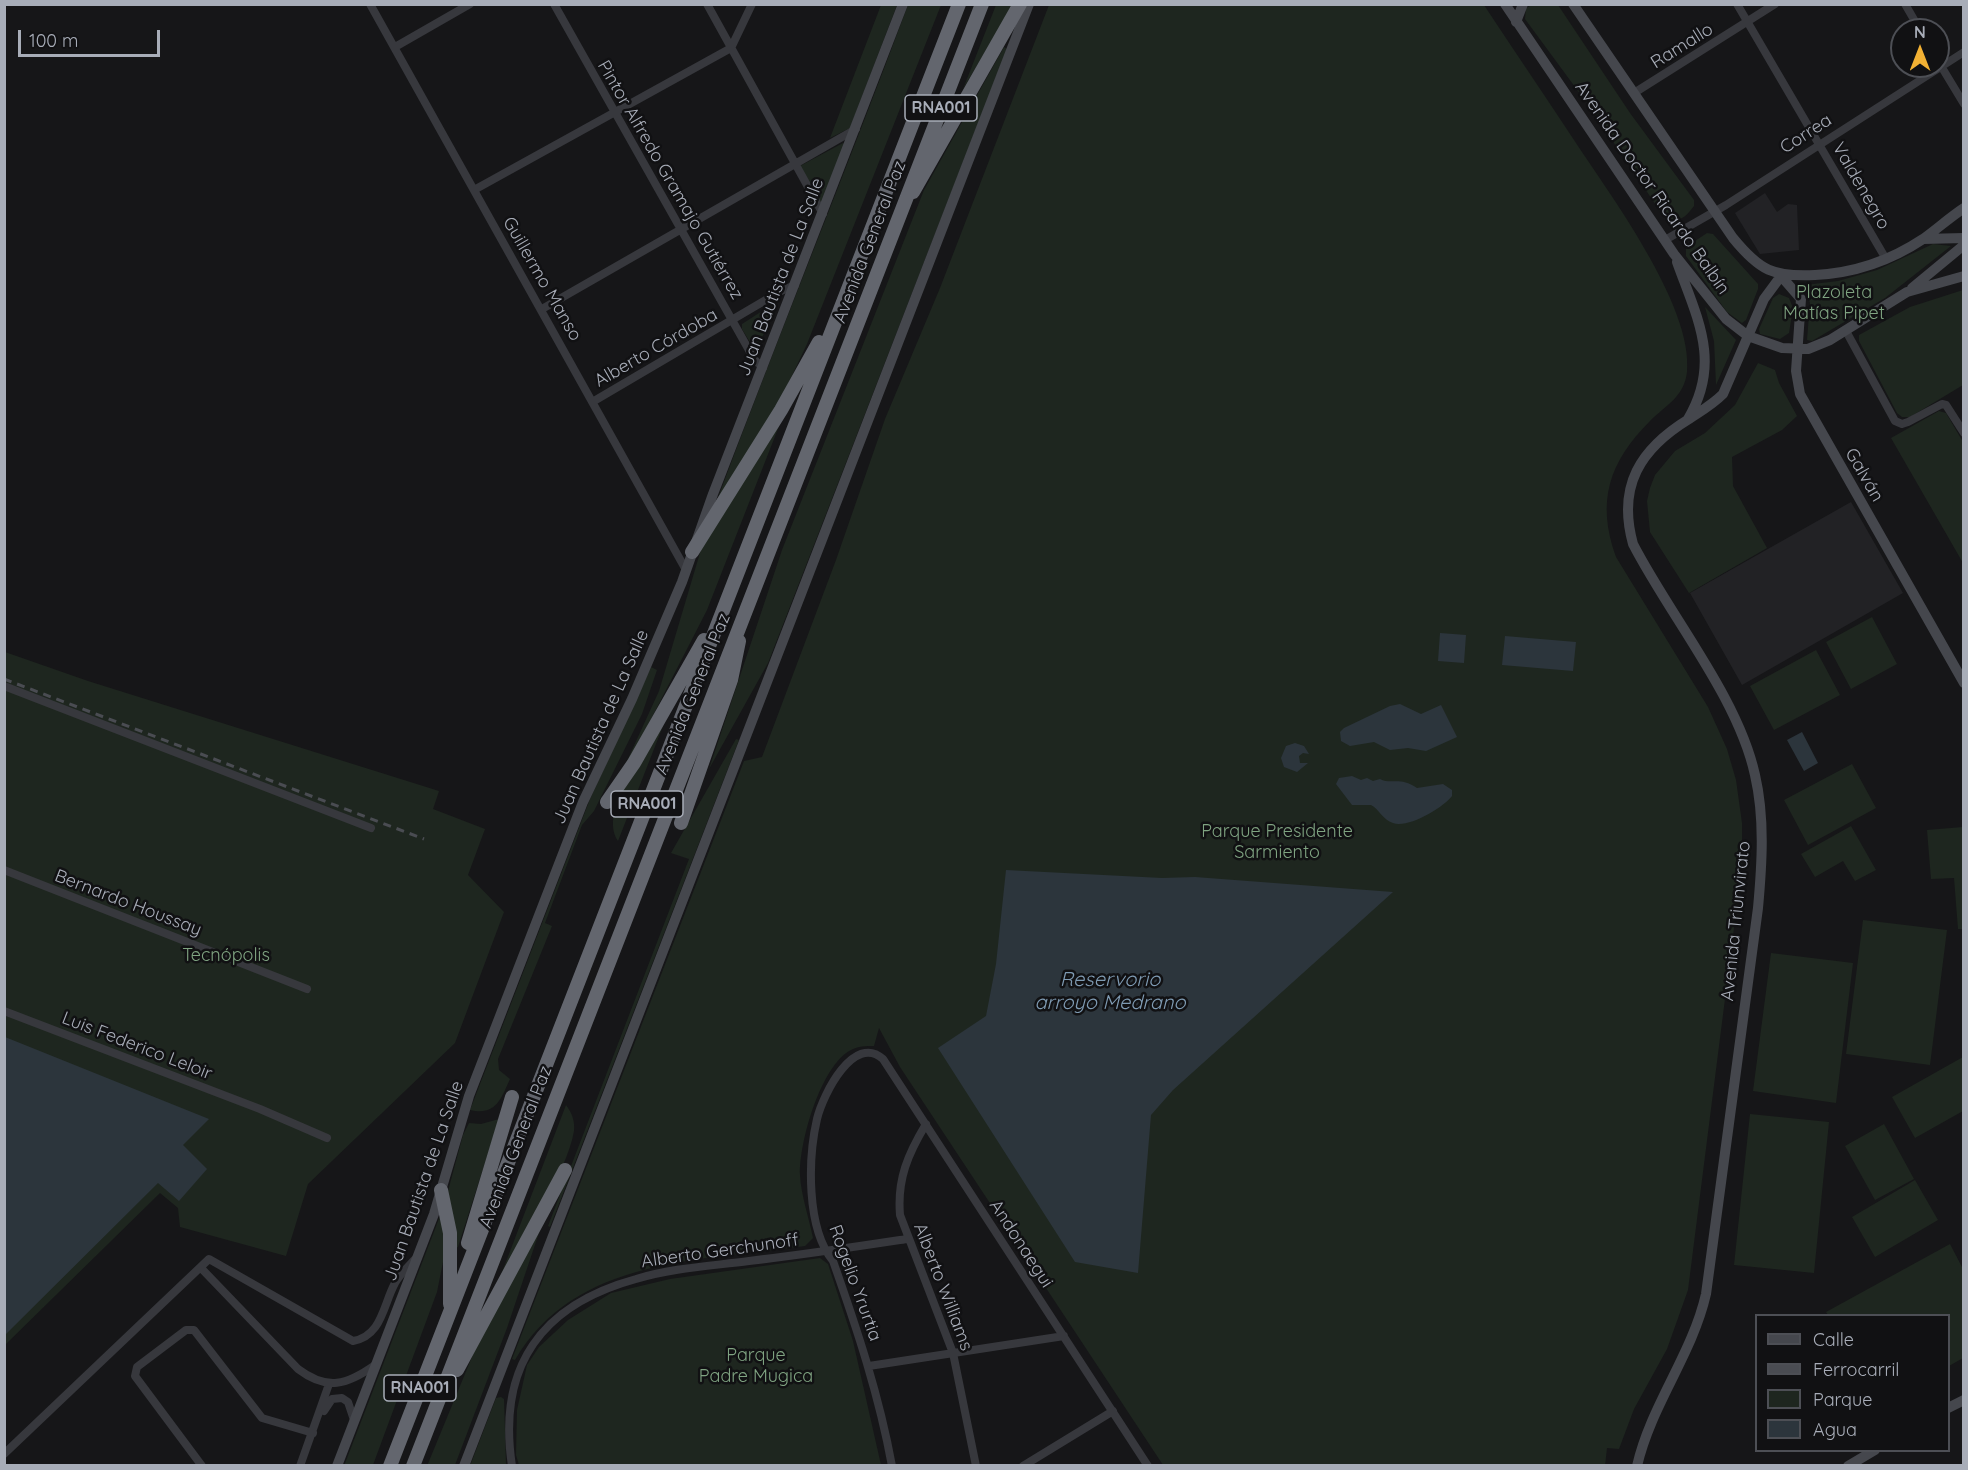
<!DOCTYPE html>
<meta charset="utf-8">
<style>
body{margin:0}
#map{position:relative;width:1968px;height:1470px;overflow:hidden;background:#161618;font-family:Quicksand,sans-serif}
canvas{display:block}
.frame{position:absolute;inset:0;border:6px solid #a8adb8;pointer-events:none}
.legend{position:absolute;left:1755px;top:1314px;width:195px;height:138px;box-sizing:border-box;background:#111113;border:2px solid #4d4f55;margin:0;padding:8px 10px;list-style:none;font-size:18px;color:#a8adb8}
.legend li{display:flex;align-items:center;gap:12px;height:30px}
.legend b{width:30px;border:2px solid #4d4f55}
.north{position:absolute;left:1890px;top:18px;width:60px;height:60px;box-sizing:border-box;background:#111113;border:2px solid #4d4f55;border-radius:50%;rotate:0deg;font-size:16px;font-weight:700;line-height:24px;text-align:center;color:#a8adb8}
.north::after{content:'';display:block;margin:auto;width:21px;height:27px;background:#f2b134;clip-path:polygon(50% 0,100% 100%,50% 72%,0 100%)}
.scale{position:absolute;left:18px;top:30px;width:142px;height:27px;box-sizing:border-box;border:3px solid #a8adb8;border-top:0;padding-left:8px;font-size:18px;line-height:21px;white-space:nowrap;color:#a8adb8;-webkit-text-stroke:4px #111113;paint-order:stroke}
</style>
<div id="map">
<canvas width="1968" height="1470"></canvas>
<div class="frame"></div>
<ul class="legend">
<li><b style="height:8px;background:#45474d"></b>Calle</li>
<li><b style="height:8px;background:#4a4c52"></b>Ferrocarril</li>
<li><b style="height:16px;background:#1e261f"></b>Parque</li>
<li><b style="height:16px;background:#2c353c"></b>Agua</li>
</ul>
<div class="north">N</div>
<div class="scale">100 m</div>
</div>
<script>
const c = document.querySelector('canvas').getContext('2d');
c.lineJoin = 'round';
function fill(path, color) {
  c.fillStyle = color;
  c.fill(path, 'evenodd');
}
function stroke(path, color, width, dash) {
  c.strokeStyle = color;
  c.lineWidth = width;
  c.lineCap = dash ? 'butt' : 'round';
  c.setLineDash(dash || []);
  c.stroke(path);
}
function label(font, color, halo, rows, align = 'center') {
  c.font = font + ' Quicksand,sans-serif';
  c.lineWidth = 5;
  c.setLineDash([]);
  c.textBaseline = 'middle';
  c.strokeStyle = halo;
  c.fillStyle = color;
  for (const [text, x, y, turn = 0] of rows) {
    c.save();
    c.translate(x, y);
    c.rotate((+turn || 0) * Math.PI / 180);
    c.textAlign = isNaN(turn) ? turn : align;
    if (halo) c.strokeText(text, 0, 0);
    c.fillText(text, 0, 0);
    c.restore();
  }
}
fill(new Path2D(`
 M 1765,193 L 1777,212 L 1788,204 L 1797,205 L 1799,250 L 1760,254 L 1741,223 L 1735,213 Z
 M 1851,502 L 1903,593 L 1742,685 L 1690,593 Z`), '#222225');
fill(new Path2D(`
 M 881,5 L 897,5 L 850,128 L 830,138 Z
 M 908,5 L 941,5 L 807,344 L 779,403 L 716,503 C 778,336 846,172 908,5 Z
 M 996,5 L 1013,5 L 963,89 Z
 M 1049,5 L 1484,5 C 1513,49 1543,93 1572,137 C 1608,192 1694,306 1687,372 C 1684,397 1666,405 1650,421 C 1609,462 1596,501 1616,557 L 1708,707 L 1727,749 L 1736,780 L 1742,823 L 1742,865 L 1688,1290 L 1667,1349 L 1634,1409 L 1619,1449 L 1607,1448 L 1605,1466 L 1163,1465 L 900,1067 L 879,1028 L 874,1046 C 866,1046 858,1046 851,1050 C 821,1065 799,1142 800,1175 C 801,1195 809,1218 813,1238 L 805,1246 C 701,1261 575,1257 515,1360 L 512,1359 L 744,761 L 762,757 L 836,560 L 885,419 L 940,288 Z
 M 1532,5 L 1558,5 L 1630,113 L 1694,200 L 1694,206 C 1685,218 1678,224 1664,217 L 1589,106 L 1525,19 L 1526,8 Z
 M 1004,47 L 1007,49 L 768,663 L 709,769 L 782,550 L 924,190 Z
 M 843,143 L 846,145 L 823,203 L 818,202 L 800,166 Z
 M 1707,233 L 1713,234 L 1758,284 L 1758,289 L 1746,320 L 1742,323 L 1727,312 L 1686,256 L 1686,247 Z
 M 1933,244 L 1951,246 L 1885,298 L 1812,341 L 1807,340 L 1810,303 L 1807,293 L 1797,286 L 1838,281 L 1877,270 Z
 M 1963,290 L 1963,385 L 1910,417 L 1902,417 L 1897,413 L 1859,341 L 1859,335 L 1910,307 Z
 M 1779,294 L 1789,298 L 1793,308 L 1789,333 L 1780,339 L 1760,334 L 1759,329 L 1773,298 Z
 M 773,304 L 776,305 L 756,352 L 742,329 L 742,324 Z
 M 1705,307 L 1736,340 L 1716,385 L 1714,341 Z
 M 1758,363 L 1775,370 L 1779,383 L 1797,416 L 1782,430 L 1732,457 L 1733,486 L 1767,548 L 1689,593 L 1650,532 L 1647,501 L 1650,488 L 1655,475 L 1675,451 L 1705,433 L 1735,405 Z
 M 1939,411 L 1946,413 L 1963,442 L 1963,563 L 1891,438 Z
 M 781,421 L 707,610 L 629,762 L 627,761 L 659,691 L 702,546 Z
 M 1872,617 L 1897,664 L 1851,689 L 1826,642 Z
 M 1816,650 L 1840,695 L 1774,730 L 1750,686 Z
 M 5,652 L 88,681 L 439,791 L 433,809 L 485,829 L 468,875 L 504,912 L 455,1043 L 308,1184 L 286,1256 L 180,1227 L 178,1208 L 160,1193 L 5,1345 Z
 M 651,667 L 657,670 L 642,714 L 594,811 L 582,825 L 545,923 L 552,926 L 498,1059 L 499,1070 L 510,1079 C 501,1099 496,1116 470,1110 L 590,799 Z
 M 661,724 L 663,726 L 618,841 C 598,811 645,752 661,724 Z
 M 736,739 L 739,740 L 550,1227 L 548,1226 L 689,859 L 671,853 Z
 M 1852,764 L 1876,808 L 1808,845 L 1784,800 Z
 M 1851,826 L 1876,870 L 1855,881 L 1843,861 L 1815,877 L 1801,854 Z
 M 1963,827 L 1963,929 L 1958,929 L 1954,878 L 1931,879 L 1927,830 Z
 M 1863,920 L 1947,930 L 1930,1065 L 1846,1054 Z
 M 1771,953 L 1853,963 L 1836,1103 L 1753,1091 Z
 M 1963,1057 L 1963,1111 L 1915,1138 L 1892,1097 Z
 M 566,1105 C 572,1113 575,1121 574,1131 C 567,1173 521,1241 499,1280 Z
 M 1750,1114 L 1829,1122 L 1814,1273 L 1734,1265 Z
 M 499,1119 L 458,1247 L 456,1248 L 448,1191 L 463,1135 L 469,1123 L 481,1124 Z
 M 1884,1124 L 1914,1179 L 1875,1200 L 1845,1146 Z
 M 1915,1180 L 1938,1220 L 1875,1257 L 1852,1217 Z
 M 440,1216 L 444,1234 L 444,1257 L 437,1292 L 373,1465 L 344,1466 Z
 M 544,1218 L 507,1328 L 455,1465 L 427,1466 L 474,1352 Z
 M 1950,1244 L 1963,1269 L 1963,1358 L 1949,1366 L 1948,1316 L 1828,1315 L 1826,1312 Z
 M 820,1258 L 828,1264 L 853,1341 L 881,1465 L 519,1465 L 516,1455 L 517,1410 L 527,1365 L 539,1347 L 568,1320 L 611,1293 L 670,1279 Z
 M 501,1397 L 504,1399 L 506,1465 L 470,1466 L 496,1398 Z`), '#1e261f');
fill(new Path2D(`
 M 1440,633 L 1466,635 L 1464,663 L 1438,661 Z
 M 1505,636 L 1576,642 L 1573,671 L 1502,665 Z
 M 1400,704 L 1421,714 L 1441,705 L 1457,737 L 1426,751 L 1408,748 L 1390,750 L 1374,742 L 1350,746 L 1341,741 L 1340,732 L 1344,728 L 1390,706 Z
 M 1802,732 L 1818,763 L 1804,771 L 1787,740 Z
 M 1295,743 L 1304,746 L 1309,754 L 1303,753 L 1299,756 L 1300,763 L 1308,763 L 1297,772 L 1284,767 L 1281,758 L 1286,746 Z
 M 1352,776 L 1361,780 L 1367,778 L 1373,781 L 1380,779 C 1391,785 1400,776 1417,788 L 1443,784 L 1452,790 L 1452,796 C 1443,808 1407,829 1393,823 C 1383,820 1379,809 1371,805 L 1352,805 L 1336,784 L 1339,778 Z
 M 1006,870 L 1162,878 L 1195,877 L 1393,892 L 1173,1090 L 1151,1115 L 1138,1273 L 1075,1262 L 938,1048 L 986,1016 L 996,964 Z
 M 5,1037 L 209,1119 L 183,1145 L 207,1169 L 179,1201 L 158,1183 L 5,1335 Z`), '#2c353c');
stroke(new Path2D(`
 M 370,4 L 686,570
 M 554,4 L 754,359 L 763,368
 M 707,4 L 823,214
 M 1737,4 L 1886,259
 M 1905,4 L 1920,30
 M 395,47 L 470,4
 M 1938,61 L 1964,104
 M 1634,93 L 1775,4
 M 474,190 L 731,48 L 752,4
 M 1665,240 L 1726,205 L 1964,52
 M 542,309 L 856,129
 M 1846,331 L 1895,421 L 1902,424 L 1908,422 L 1942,404 L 1946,405 L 1964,433
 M 594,401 L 781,291 L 795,285
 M 4,686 L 371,828
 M 4,870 L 307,989
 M 4,1011 L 260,1109 L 327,1138
 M 926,1124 C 908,1154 897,1179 900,1215 L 953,1353 L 976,1466
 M 201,1268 L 298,1369 C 327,1391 347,1385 375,1365
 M 869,1366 L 1064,1336
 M 324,1411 L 332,1399 L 342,1398 L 348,1402 L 354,1420
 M 4,1454 L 209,1259 L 353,1341 C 382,1336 383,1305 395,1283 C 400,1274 408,1267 414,1260
 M 202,1466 L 135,1376 L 137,1367 L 186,1330 L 194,1330 L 262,1418 L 313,1433
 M 300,1466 L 329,1384
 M 512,1466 C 497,1367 541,1305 636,1279 C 672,1268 711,1266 749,1261 C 802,1255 854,1247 907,1239
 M 892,1466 C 879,1395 857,1329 833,1261 C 806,1228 808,1158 817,1119 C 823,1094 854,1033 883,1059 L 1148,1466
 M 1023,1466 L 1113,1411`), '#37383d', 8);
stroke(new Path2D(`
 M 1505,4 L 1674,254 L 1726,319 L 1748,336 L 1782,348 L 1808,349 L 1830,340 L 1907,292 L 1964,276
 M 1573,4 L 1733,238 C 1760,271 1773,277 1815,275 C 1855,273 1890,261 1923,239 C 1937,229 1949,218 1964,208
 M 1516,22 L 1523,4
 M 1923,239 L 1964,238
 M 1677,262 C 1697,318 1722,362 1688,419
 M 1781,276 L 1801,299 L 1796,371 L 1800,394 L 1964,683
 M 1912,288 L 1964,245
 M 1948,1408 L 1964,1400
 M 337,1466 L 434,1214 L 469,1096 L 524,954 L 583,802 L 632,699 L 682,582 L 713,494 L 903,4
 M 464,1466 L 1029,4
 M 1637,1466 C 1651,1405 1692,1355 1706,1294 L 1758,908 C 1762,864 1765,818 1755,775 C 1738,697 1670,616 1633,544 C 1617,486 1640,449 1689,419 C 1701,411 1712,405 1723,394 L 1764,299 L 1781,276
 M 1848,1466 L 1875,1450`), '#45474d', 10);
stroke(new Path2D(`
 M 913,192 L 1020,4
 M 692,552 L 781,410 L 819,342
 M 607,802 L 634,763 L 704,640
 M 681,823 L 731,680 L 739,641
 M 441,1190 L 450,1233 L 450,1304
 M 468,1243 L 512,1097
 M 457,1370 L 565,1170
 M 390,1466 L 959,4
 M 413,1466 L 982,4`), '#63666e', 14);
stroke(new Path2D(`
 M 4,679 L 424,839`), '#4a4c52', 3, [8, 6]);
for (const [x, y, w] of [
 [941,108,72],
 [647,804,72],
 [420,1388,72]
]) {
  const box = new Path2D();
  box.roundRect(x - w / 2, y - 13, w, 26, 4.5);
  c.fillStyle = '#111113';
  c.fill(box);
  stroke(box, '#a8adb8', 1.5);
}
label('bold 16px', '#a8adb8', null, [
 ["RNA001",941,108],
 ["RNA001",647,804],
 ["RNA001",420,1388]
]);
label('18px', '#a8adb8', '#111113', [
 ["Ramallo",1682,46,-32],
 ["Correa",1806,134,-33],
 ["Pintor Alfredo Gramajo Gutiérrez",670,180,60],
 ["Valdenegro",1861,186,60],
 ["Avenida Doctor Ricardo Balbín",1652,188,55],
 ["Avenida General Paz",870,242,-69],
 ["Juan Bautista de La Salle",781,277,-69],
 ["Guillermo Manso",542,279,60],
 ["Alberto Córdoba",656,348,-30],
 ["Galván",1864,475,60],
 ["Avenida General Paz",693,694,-68],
 ["Juan Bautista de La Salle",601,727,-66],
 ["Bernardo Houssay",128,903,21],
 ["Avenida Triunvirato",1736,921,-84],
 ["Luis Federico Leloir",137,1046,21],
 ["Avenida General Paz",516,1147,-69],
 ["Juan Bautista de La Salle",424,1181,-71],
 ["Andonaegui",1021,1244,57],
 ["Alberto Gerchunoff",720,1251,-8],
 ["Rogelio Yrurtia",855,1283,70],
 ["Alberto Williams",943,1287,69]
]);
label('18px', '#7fa381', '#111113', [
 ["Plazoleta",1834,293],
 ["Matías Pipet",1834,314],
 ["Parque Presidente",1277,832],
 ["Sarmiento",1277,853],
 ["Tecnópolis",226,956],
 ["Parque",756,1356],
 ["Padre Mugica",756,1377]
]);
label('italic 20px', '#7f9bb3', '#111113', [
 ["Reservorio",1110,980],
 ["arroyo Medrano",1110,1003]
]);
</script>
